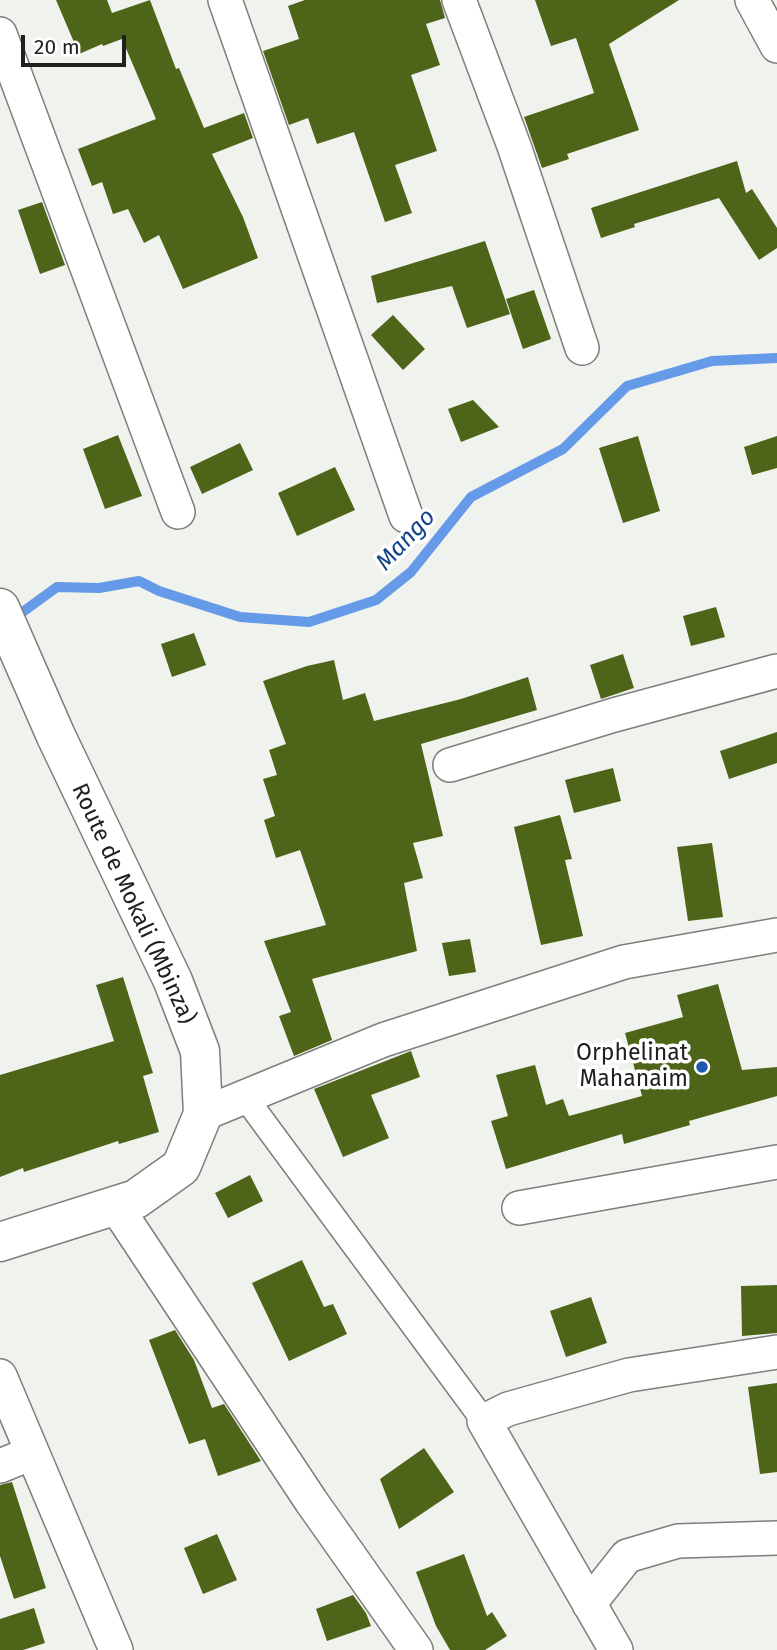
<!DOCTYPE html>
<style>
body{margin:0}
#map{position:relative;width:777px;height:1650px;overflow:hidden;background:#f0f2ed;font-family:"Fira Sans",sans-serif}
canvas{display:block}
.scale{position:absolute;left:21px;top:35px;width:105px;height:32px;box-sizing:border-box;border:4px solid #20211f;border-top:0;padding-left:9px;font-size:21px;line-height:24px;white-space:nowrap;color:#20211f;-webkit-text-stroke:5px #fff;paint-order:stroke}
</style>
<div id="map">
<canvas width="777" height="1650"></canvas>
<div class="scale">20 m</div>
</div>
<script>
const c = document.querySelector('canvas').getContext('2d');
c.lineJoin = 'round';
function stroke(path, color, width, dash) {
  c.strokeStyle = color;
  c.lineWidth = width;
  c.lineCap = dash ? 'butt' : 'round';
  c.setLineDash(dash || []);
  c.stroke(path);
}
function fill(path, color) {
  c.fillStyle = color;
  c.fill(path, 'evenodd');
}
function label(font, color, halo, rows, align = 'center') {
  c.font = font + ' "Fira Sans",sans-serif';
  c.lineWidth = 7;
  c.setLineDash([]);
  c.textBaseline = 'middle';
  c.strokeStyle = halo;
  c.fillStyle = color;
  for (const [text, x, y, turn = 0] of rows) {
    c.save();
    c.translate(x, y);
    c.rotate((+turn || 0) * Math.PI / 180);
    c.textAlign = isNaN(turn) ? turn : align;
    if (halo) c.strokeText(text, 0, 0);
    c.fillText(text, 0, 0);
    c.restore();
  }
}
stroke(new Path2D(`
 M 13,619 L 57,587 L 99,588 L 139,581 L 159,591 L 240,617 L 309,622 L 376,600 L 411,572 L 471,497 L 563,449 L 627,386 L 712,361 L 777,358`), '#659ae9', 10);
fill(new Path2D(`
 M 56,0 L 107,0 L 112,13 L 150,0 L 176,69 L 179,68 L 204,128 L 244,113 L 253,138 L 212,154 L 243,217 L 258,258 L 183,289 L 159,235 L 144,243 L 128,209 L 113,214 L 102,182 L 92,186 L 78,149 L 156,119 L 122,39 L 103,46 L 102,44 L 79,54 Z
 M 305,0 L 440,0 L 445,18 L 426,24 L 440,65 L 411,75 L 437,151 L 395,165 L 412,213 L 385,222 L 354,132 L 317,144 L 308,118 L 289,125 L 263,51 L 299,39 L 288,6 Z
 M 535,0 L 679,0 L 609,44 L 639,130 L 567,154 L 569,159 L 542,168 L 524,117 L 594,93 L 576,38 L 551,46 Z
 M 737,161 L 746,193 L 752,189 L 777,228 L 777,248 L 759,260 L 719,198 L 634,224 L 635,227 L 601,238 L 591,208 Z
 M 42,202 L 65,265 L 40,274 L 18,210 Z
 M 485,241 L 510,314 L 467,328 L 452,286 L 377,303 L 371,276 Z
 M 534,290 L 551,339 L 523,349 L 506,299 Z
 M 393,315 L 425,349 L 403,370 L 371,335 Z
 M 473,400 L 499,427 L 461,442 L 448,409 Z
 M 118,435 L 142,496 L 105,509 L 83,449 Z
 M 638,436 L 660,511 L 623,523 L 599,448 Z
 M 777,436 L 777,468 L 752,475 L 744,447 Z
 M 240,443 L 253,470 L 202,494 L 190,467 Z
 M 335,467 L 355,510 L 297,536 L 278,493 Z
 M 716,607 L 725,637 L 691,646 L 683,616 Z
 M 194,633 L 206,665 L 172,677 L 161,644 Z
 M 623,654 L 634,688 L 601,699 L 590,665 Z
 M 334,660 L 343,700 L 365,693 L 374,721 L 461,699 L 528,677 L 537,710 L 421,744 L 443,836 L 413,843 L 423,878 L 404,883 L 417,951 L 312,979 L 332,1040 L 294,1056 L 279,1016 L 291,1012 L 264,941 L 326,925 L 300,850 L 276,858 L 264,820 L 275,816 L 263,779 L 277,775 L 269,750 L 286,744 L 263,681 L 307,666 Z
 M 777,732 L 777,763 L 729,779 L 720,751 Z
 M 613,768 L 621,801 L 574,813 L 565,780 Z
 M 560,815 L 572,859 L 565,860 L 583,936 L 541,945 L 514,827 Z
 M 712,843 L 723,917 L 688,921 L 677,847 Z
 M 470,939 L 476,972 L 449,976 L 442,943 Z
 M 123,977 L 153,1073 L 143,1076 L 159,1132 L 119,1144 L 118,1141 L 24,1172 L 23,1168 L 0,1177 L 0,1075 L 114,1041 L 96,985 Z
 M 718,984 L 742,1070 L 777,1067 L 777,1096 L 689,1121 L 690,1125 L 624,1144 L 622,1134 L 506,1169 L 491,1121 L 508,1116 L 496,1075 L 535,1065 L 546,1105 L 563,1099 L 569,1116 L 642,1096 L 625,1033 L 683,1017 L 677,995 Z
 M 411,1051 L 420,1077 L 371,1095 L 389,1138 L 343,1157 L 314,1089 Z
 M 250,1175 L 263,1201 L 228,1218 L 215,1193 Z
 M 302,1260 L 324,1307 L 333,1304 L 347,1334 L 289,1361 L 252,1283 Z
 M 777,1285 L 777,1333 L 742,1336 L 741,1286 Z
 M 591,1297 L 607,1343 L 566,1357 L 550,1311 Z
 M 175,1330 L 194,1360 L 212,1408 L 224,1404 L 261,1461 L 218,1476 L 205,1439 L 189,1444 L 149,1340 Z
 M 777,1383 L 777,1472 L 760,1474 L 748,1387 Z
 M 424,1448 L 454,1492 L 399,1529 L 380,1479 Z
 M 12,1482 L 46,1588 L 14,1599 L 0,1556 L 0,1485 Z
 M 217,1534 L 237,1580 L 203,1594 L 184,1548 Z
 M 464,1554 L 487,1616 L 492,1612 L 507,1636 L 485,1650 L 450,1650 L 436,1626 L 416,1572 Z
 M 353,1595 L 366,1613 L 371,1626 L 327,1641 L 316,1609 Z
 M 34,1608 L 45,1643 L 23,1650 L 0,1650 L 0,1619 Z`), '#4e6418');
const pedestrian = new Path2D(`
 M 245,1097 L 484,1421`);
const minor = new Path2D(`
 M 225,0 L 406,516
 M 459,0 L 514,146 L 582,348
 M 752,0 L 777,46
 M 0,34 L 178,512
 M 450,765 L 614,715 L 777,671
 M 203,1114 L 383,1040 L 624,962 L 777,935
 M 115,1205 L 311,1501 L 416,1650
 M 519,1208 L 777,1162
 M 0,1376 L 116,1650
 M 0,1466 L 32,1453
 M 589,1604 L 627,1556 L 678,1541 L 777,1538
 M 616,1650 L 484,1421 L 508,1409 L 629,1375 L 777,1352`);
const tertiary = new Path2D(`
 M 0,608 L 56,736 L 173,981 L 200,1051 L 203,1114 L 181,1167 L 136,1199 L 0,1242`);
stroke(pedestrian, '#7d7f7b', 27);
stroke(minor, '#7d7f7b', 36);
stroke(tertiary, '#7d7f7b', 41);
stroke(pedestrian, '#fff', 24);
stroke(minor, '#fff', 33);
stroke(tertiary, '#fff', 38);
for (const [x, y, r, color] of [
 [702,1067,7,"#2059ab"]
]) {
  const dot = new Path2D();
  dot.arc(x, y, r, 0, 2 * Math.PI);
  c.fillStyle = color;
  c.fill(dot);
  stroke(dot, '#fff', 2.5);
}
label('23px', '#20211f', '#fff', [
 ["Route de Mokali (Mbinza)",133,904,65]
]);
label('23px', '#20211f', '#fff', [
 ["Orphelinat",688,1054],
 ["Mahanaim",688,1080]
], 'right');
label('italic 24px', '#114389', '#fff', [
 ["Mango",406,540,-47]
]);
</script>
